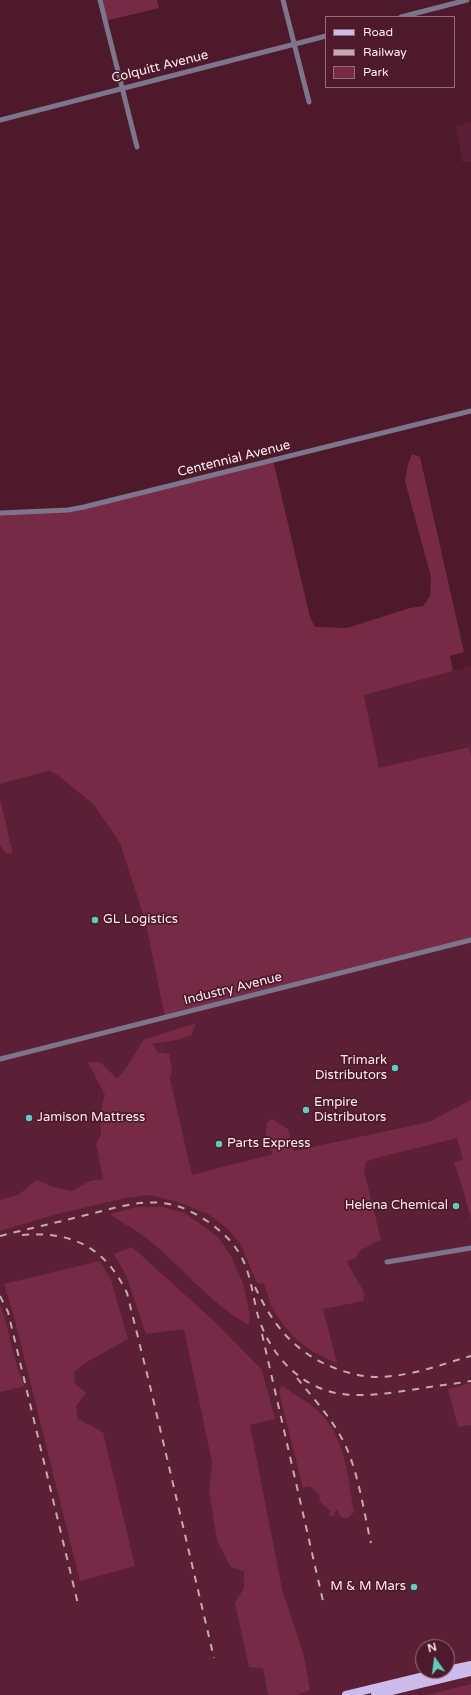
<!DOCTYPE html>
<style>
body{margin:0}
#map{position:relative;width:471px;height:1695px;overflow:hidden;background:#4d192b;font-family:"Varela Round",sans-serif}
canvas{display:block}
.legend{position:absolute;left:325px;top:16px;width:130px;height:72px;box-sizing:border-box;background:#4d192b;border:1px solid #946c79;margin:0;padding:5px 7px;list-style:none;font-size:12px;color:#fee9ee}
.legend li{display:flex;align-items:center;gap:8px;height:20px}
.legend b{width:20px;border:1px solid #946c79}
.north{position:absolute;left:415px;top:1639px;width:40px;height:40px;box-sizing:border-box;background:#4d192b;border:1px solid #946c79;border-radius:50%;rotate:346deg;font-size:11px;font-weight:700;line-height:16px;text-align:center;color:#fee9ee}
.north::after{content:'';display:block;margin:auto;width:14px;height:18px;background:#5bcebc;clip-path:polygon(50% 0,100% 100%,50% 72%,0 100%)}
</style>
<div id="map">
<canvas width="471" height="1695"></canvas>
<ul class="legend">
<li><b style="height:5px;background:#ccbbeb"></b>Road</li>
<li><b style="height:5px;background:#c7a9b2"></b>Railway</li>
<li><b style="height:11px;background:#762a45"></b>Park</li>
</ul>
<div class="north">N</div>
</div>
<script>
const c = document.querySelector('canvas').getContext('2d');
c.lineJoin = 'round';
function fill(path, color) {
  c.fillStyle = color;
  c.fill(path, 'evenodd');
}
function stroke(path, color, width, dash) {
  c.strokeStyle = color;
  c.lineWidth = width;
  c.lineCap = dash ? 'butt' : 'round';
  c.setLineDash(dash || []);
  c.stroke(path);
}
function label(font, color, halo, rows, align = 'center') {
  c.font = font + ' "Varela Round",sans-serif';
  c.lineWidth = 3.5;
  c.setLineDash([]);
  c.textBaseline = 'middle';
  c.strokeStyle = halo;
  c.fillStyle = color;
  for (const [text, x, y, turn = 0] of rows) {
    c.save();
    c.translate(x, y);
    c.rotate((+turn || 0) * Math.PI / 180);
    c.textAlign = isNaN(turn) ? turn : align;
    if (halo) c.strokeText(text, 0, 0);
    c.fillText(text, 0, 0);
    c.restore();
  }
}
fill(new Path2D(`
 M 471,122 L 471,161 L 463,163 L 455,126 Z
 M 471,666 L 471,755 L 468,747 L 378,769 L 364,694 Z
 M 49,771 L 59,776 L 94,805 L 120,843 L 146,924 L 471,940 L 471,1684 L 426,1695 L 0,1695 L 0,845 L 5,853 L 13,854 L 0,798 L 0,784 ZM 423,1647 L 447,1647 L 447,1671 L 423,1671 Z`), '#5c2036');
fill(new Path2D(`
 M 100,0 L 157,0 L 159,8 L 105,21 Z
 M 412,454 L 420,457 L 464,652 L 450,656 L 453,671 L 364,695 L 379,768 L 469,747 L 471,755 L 471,940 L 165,1017 L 146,924 L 120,843 L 94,805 L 59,776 L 49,771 L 0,784 L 0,513 L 68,510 L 273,460 L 310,617 L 315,627 L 347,628 L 410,608 L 423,606 L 430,596 L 431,577 L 405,481 L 408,464 Z
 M 0,798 L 13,854 L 5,853 L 0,845 Z
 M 196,1023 L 191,1035 L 177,1040 L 152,1044 L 158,1052 L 169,1054 L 172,1070 L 170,1079 L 192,1175 L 273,1154 L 265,1140 L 267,1123 L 272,1119 L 288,1129 L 294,1151 L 429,1122 L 471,1100 L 471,1219 L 463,1189 L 454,1162 L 463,1160 L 457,1138 L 376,1158 L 366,1162 L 364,1171 L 381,1240 L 361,1250 L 356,1257 L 347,1262 L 365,1294 L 363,1301 L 323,1309 L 337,1363 C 307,1352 285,1333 271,1305 C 268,1298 267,1291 264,1284 L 257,1283 L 241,1245 L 229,1230 L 210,1215 L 178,1202 L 149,1195 L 126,1198 L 57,1214 L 0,1231 L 0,1200 L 18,1195 L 37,1180 L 53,1187 L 72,1191 L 90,1181 L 103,1179 L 96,1144 L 101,1135 L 100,1113 L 105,1095 L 88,1062 L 100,1062 L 117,1079 L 129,1064 L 143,1040 Z
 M 136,1207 L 163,1207 L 185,1213 L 218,1237 L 231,1256 L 243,1283 L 250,1315 L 249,1325 C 207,1302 179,1262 141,1234 C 131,1227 120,1222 110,1214 Z
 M 132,1247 L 215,1322 L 262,1370 L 275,1419 L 250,1425 L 282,1589 L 304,1656 L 310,1690 L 295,1695 L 268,1695 L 263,1668 L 249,1667 L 235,1603 L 244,1588 L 244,1572 L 230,1566 L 217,1540 L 209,1491 L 212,1462 L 184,1329 L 146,1334 L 126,1275 L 114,1254 Z
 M 100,1261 L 111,1280 L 128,1339 L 85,1363 L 74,1372 L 75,1384 L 86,1393 L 76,1406 L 78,1419 L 103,1432 L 135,1566 L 80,1581 L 13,1313 L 4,1284 Z
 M 0,1305 C 11,1331 12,1361 25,1386 L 0,1392 Z
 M 471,1383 L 471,1425 L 458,1427 L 448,1389 Z
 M 282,1386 C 295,1395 311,1403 322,1415 C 346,1441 348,1479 354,1512 L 348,1518 L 343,1518 L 340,1516 L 338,1511 L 336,1510 L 334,1516 L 329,1515 L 331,1511 L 320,1502 L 319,1494 L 310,1486 L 303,1488 L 279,1392 Z
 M 471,1684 L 471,1695 L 426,1695 Z`), '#762a45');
stroke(new Path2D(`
 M 100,0 L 137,147
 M 283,0 L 309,102
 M 401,17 L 467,0
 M 0,120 L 326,36
 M 0,513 L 68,510 L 84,507 L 471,411
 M 0,1059 L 471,940
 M 387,1262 L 471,1248`), '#7d758c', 5);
stroke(new Path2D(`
 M 447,1670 L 471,1665
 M 346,1695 L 445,1671
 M 375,1695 L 471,1672`), '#ccbbeb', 8);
stroke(new Path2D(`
 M 22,1235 C 72,1231 105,1247 127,1293 L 150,1386 L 214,1658
 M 0,1236 C 27,1229 55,1223 82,1216 C 109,1210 135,1200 162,1203 C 180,1205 193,1212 207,1221 C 221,1231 233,1241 242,1258 C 251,1276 253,1297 258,1316 C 269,1352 297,1385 336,1393 C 363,1398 390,1393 417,1389 C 435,1386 453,1384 471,1381
 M 255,1287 C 274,1327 295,1353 337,1369 C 354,1375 373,1379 391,1376 C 418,1374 445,1363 471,1356
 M 0,1296 L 8,1312 L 78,1604
 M 262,1334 L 323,1601
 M 297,1378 C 312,1397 329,1415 341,1437 C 358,1467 363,1509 371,1543`), '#c7a9b2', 2, [7, 7]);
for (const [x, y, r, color] of [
 [95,920,4,"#5bcebc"],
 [395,1068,4,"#5bcebc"],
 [306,1110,4,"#5bcebc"],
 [29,1118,4,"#5bcebc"],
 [219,1144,4,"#5bcebc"],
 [456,1206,4,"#5bcebc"],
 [414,1587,4,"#5bcebc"]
]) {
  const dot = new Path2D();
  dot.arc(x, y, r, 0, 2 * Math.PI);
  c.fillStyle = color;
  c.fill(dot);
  stroke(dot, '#4d192b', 1.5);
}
label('13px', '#fee9ee', '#4d192b', [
 ["Colquitt Avenue",160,67,-14],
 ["Centennial Avenue",234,459,-14],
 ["Industry Avenue",233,989,-14]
]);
label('13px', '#fee9ee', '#4d192b', [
 ["GL Logistics",103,920],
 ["Trimark",387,1061,"right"],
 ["Distributors",387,1076,"right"],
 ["Empire",314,1103],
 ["Distributors",314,1118],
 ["Jamison Mattress",37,1118],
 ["Parts Express",227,1144],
 ["Helena Chemical",448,1206,"right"],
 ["M & M Mars",406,1587,"right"]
], 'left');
</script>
